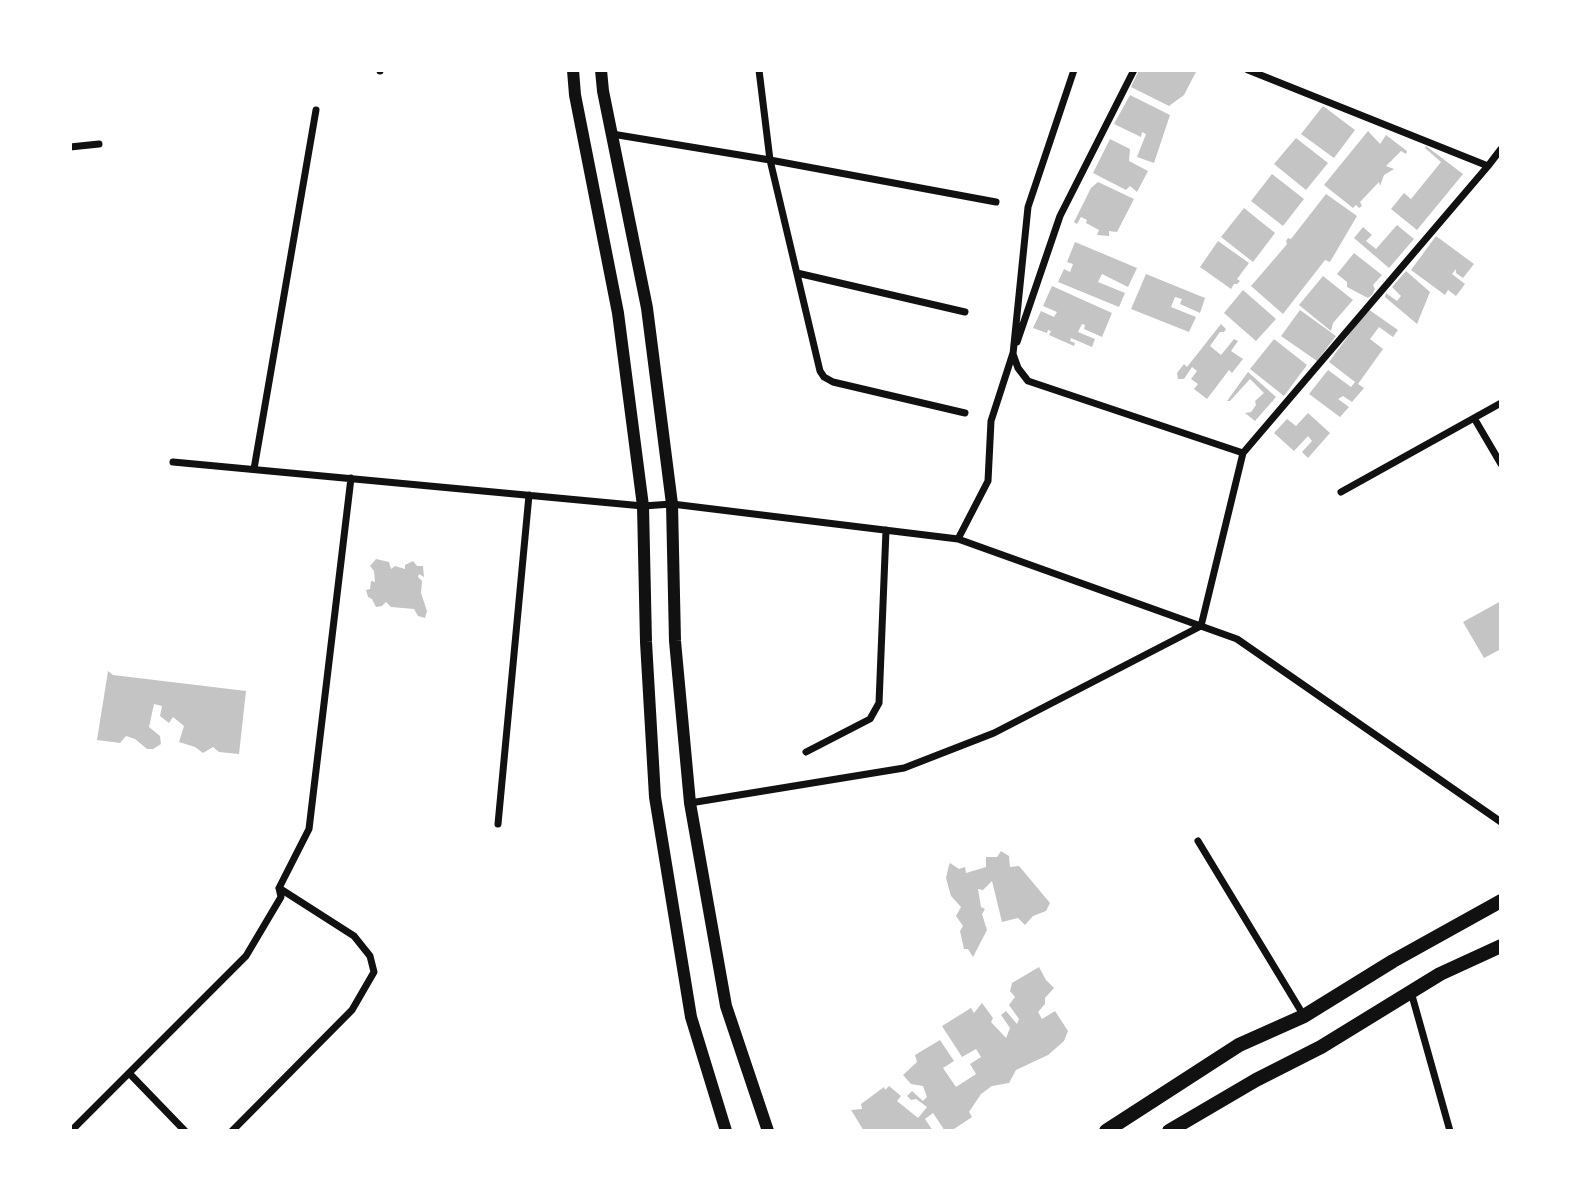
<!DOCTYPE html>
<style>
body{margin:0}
#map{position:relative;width:1571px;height:1201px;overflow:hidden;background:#fff;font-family:Ubuntu,sans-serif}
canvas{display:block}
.frame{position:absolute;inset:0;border:72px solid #fff;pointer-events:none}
</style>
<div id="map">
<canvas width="1571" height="1201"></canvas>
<div class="frame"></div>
</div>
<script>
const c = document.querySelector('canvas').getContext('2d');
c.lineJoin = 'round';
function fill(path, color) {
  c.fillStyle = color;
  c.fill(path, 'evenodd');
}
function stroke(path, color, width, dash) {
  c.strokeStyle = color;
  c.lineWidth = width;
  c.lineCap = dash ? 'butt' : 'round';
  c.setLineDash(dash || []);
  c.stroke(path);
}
fill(new Path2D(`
 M 1139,70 L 1197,70 L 1184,95 L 1169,106 L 1131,87 Z
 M 1130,95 L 1170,115 L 1154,163 L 1137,157 L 1146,134 L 1142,132 L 1141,137 L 1114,124 Z
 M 1323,106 L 1355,130 L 1334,158 L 1301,134 Z
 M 1368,131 L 1380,144 L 1386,135 L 1407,151 L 1406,154 L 1401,151 L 1386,166 L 1394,169 L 1384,175 L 1380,186 L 1379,182 L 1360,202 L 1362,206 L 1359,208 L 1356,205 L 1353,208 L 1324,185 Z
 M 1296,138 L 1328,163 L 1306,190 L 1274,164 Z
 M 1110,139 L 1130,149 L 1129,161 L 1148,171 L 1137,192 L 1130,186 L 1126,190 L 1093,173 Z
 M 1426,146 L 1463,174 L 1417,230 L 1391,209 L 1404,193 L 1411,199 L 1441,162 L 1425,148 Z
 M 1272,174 L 1304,199 L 1283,226 L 1251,201 Z
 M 1098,182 L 1134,199 L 1117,232 L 1109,231 L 1109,236 L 1097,235 L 1099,230 L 1086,223 L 1087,220 L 1081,217 L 1077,224 L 1074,222 L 1091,188 Z
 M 1326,194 L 1357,216 L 1330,262 L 1325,260 L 1283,314 L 1251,286 L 1282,250 L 1287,244 L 1286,241 L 1288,238 L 1291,239 Z
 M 1244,208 L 1275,233 L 1253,262 L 1221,237 Z
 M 1397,225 L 1414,239 L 1389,268 L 1354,238 L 1363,227 L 1372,235 L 1366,241 L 1376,249 Z
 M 1436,236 L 1474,264 L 1463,278 L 1456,273 L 1456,269 L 1452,274 L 1465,284 L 1456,296 L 1448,290 L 1445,295 L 1411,270 Z
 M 1218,241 L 1249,263 L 1237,279 L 1240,281 L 1237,284 L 1234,284 L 1231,289 L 1200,267 Z
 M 1075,242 L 1137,268 L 1128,287 L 1102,274 L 1098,282 L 1125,293 L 1119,307 L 1058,282 L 1064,269 L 1070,272 L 1073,264 L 1067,262 Z
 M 1354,253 L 1382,275 L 1373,285 L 1375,289 L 1372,295 L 1368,298 L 1347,287 L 1347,282 L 1337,274 Z
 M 1406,271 L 1430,292 L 1417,324 L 1385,297 L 1386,293 L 1397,301 L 1401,296 L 1392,287 Z
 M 1146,274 L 1205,298 L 1200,313 L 1180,304 L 1182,299 L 1175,297 L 1171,307 L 1196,317 L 1189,332 L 1131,309 Z
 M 1323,276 L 1353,300 L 1333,323 L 1331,331 L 1299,305 Z
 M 1052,286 L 1112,313 L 1102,337 L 1084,329 L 1085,325 L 1082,324 L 1078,332 L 1095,339 L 1092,347 L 1071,338 L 1070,341 L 1075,343 L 1074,346 L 1049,335 L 1051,331 L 1048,330 L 1047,333 L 1033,328 L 1041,311 L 1054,317 L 1057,312 L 1043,306 Z
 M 1243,290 L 1276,319 L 1256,341 L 1224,313 Z
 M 1368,309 L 1398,330 L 1393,337 L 1379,327 L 1370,339 L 1383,349 L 1358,384 L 1364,388 L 1352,402 L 1343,396 L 1338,399 L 1349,407 L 1340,417 L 1309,394 L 1328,370 L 1351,387 L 1355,382 L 1329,362 Z
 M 1300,310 L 1336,336 L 1317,361 L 1281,336 Z
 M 1221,324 L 1226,329 L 1224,332 L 1220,332 L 1210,346 L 1221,355 L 1234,339 L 1238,341 L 1231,351 L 1243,359 L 1232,373 L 1229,370 L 1207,399 L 1194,389 L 1198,384 L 1191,379 L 1197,371 L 1192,367 L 1184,379 L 1178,379 L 1177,373 L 1184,364 L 1187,367 Z
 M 1274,339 L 1307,365 L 1284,396 L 1250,369 Z
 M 1248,372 L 1276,397 L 1255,421 L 1245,413 L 1251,412 L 1256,405 L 1255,401 L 1264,393 L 1250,379 L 1230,401 L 1227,401 Z
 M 1308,413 L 1330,433 L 1308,458 L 1302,452 L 1312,441 L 1308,436 L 1294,451 L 1274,433 L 1287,419 L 1296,426 Z
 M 376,559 L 389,562 L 391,569 L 395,566 L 405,569 L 405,565 L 413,561 L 417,566 L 423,566 L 424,577 L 419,574 L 418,577 L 422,581 L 421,593 L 427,611 L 425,618 L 418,616 L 414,609 L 391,607 L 386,602 L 382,606 L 376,607 L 372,599 L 368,597 L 366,590 L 370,589 L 371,581 L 375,582 L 374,571 L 370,566 Z
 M 1501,601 L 1501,649 L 1484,658 L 1463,622 Z
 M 108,671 L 113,675 L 246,691 L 239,754 L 219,752 L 213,747 L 203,753 L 195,747 L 179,742 L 184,726 L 173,717 L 169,723 L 160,716 L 162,706 L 154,704 L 149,727 L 160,736 L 161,744 L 153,749 L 147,749 L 135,739 L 126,736 L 120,743 L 97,740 Z
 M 1001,851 L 1009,856 L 1010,867 L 1019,866 L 1050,903 L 1046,911 L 1033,916 L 1025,925 L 1018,918 L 1002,922 L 992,881 L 983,890 L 978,889 L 981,907 L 985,909 L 982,914 L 987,930 L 973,957 L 968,949 L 964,949 L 960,931 L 963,926 L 956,916 L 961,907 L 951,896 L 946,878 L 949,865 L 950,863 L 959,869 L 965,867 L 966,873 L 986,867 L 986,857 L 997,857 Z
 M 1039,967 L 1046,980 L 1054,988 L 1045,998 L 1045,1004 L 1038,1012 L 1042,1019 L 1055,1011 L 1068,1031 L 1064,1041 L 1048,1055 L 1016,1070 L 1009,1083 L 992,1086 L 981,1094 L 969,1112 L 972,1117 L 951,1131 L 945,1131 L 933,1113 L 925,1119 L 933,1131 L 864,1131 L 851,1110 L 862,1109 L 861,1104 L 884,1087 L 885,1090 L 889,1086 L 901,1096 L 897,1101 L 918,1118 L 927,1107 L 916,1099 L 911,1100 L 907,1096 L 912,1091 L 923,1101 L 927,1097 L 923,1086 L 911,1084 L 903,1075 L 917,1062 L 915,1055 L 940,1040 L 954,1061 L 943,1068 L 956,1087 L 976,1074 L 970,1064 L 981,1057 L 976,1049 L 962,1057 L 942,1026 L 971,1008 L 974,1013 L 982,1003 L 993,1018 L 991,1022 L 1006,1038 L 1010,1028 L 1001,1015 L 1006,1011 L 1017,1024 L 1019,1019 L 1009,1005 L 1015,997 L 1010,991 L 1012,983 Z`), '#c4c4c4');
stroke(new Path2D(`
 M 380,70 L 380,71
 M 759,70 L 770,160 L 820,371 L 824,377 L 833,382 L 965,413
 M 1248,70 L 1488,166 L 1501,149
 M 612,134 L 770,160 L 996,202
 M 70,147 L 99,144
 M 797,273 L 965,312
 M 1017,342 L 1060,216 L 1134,70
 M 1474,418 L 1501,464
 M 1243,453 L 1488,166
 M 173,462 L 643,506 L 672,504 L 958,539 L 1237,639 L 1501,822
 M 254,469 L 316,110
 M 1341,492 L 1501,403
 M 958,539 L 988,481 L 991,421 L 1013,353
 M 806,752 L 870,719 L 879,703 L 886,530
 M 690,803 L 904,768 L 994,733 L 1201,626 L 1243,453 L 1028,381 L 1018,368 L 1013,354 L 1028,207 L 1074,70
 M 498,824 L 529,495
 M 1198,841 L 1304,1016
 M 1411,992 L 1450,1131
 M 129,1073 L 185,1131
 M 71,1131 L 246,956 L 281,897 L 279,888 L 309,829 L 351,478
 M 232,1131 L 352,1010 L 374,972 L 370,956 L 354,936 L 279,888`), '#111', 7);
stroke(new Path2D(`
 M 573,70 L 575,95 L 618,313 L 643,506 L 646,642 L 655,797 L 691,1017 L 726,1131
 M 601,70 L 603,91 L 647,308 L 672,504 L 675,641 L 690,803 L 726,1006 L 768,1131`), '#111', 12);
stroke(new Path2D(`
 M 1106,1131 L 1239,1045 L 1304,1016 L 1393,961 L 1501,901
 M 1169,1131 L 1256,1080 L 1321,1047 L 1440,974 L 1501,946`), '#111', 14);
</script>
